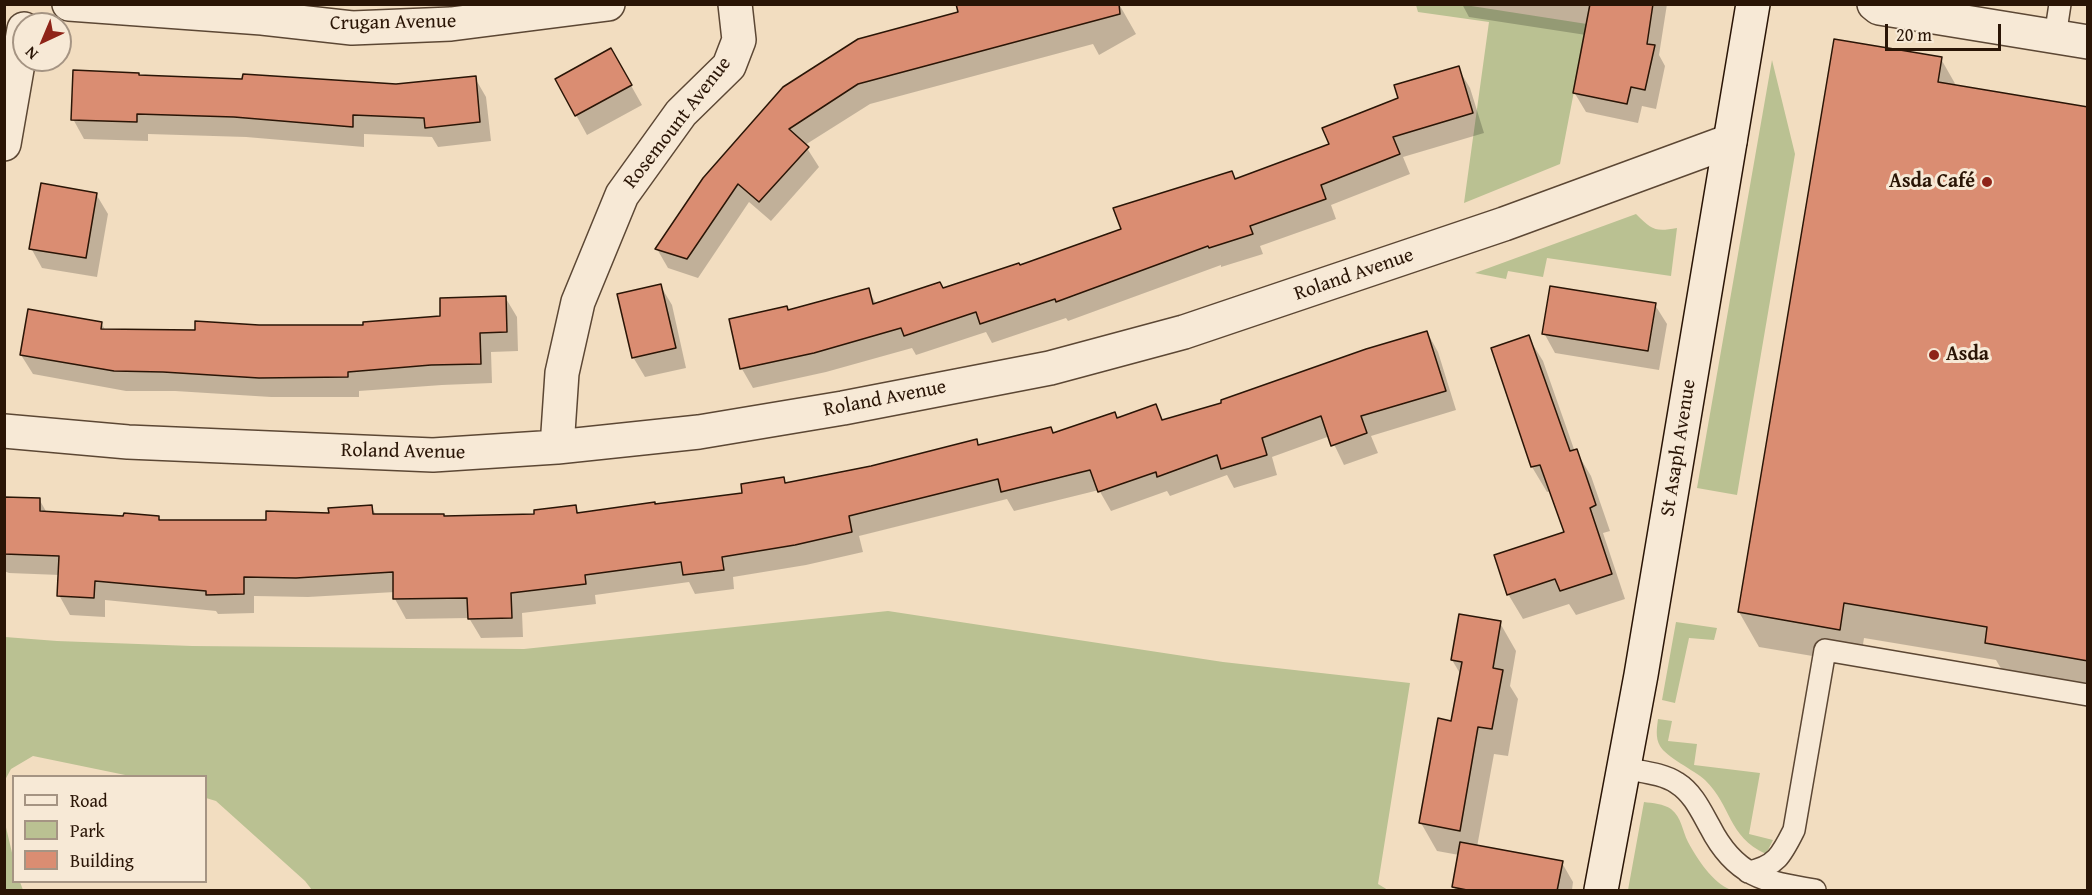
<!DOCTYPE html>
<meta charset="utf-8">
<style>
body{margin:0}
#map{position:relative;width:2092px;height:895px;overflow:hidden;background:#f2ddc0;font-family:"Gentium Book Plus",serif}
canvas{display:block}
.frame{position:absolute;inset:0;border:6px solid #2a1506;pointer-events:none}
.legend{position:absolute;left:12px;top:775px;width:195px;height:108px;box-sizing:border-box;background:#f7e9d6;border:2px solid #a59483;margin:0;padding:8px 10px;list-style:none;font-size:18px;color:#2a1506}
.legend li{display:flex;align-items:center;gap:12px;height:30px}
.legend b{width:30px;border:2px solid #a59483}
.north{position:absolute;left:12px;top:12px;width:60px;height:60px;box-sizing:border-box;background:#f7e9d6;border:2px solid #a59483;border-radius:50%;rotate:224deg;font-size:16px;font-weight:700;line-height:24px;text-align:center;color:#2a1506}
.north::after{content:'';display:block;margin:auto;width:21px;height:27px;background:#8f2418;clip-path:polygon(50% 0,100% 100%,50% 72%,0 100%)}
.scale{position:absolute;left:1885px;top:24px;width:116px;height:27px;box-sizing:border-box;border:3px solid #2a1506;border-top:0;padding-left:8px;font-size:18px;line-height:21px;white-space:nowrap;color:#2a1506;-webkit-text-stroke:4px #f7e9d6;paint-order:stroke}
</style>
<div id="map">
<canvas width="2092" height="895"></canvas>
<div class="frame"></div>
<ul class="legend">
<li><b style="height:8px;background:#f7e9d6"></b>Road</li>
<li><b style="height:16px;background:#bac192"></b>Park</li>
<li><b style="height:16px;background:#da8d72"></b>Building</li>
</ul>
<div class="north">N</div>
<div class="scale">20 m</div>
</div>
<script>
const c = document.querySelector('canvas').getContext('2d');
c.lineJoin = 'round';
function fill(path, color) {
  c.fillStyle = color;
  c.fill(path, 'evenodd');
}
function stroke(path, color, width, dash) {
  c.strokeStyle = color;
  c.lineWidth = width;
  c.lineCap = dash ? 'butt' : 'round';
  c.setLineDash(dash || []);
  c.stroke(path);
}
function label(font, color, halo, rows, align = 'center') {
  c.font = font + ' "Gentium Book Plus",serif';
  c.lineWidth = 6;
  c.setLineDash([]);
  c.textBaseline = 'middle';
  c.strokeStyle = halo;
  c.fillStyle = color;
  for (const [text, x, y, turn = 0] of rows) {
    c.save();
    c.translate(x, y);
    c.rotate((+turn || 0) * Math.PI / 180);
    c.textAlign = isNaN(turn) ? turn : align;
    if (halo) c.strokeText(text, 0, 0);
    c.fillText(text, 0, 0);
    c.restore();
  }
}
fill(new Path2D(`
 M 1416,5 L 1465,5 L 1587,24 L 1560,164 L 1464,203 L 1489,22 L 1418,12 Z
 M 1772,60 L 1795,154 L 1737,495 L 1697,488 Z
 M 1636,214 C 1652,230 1655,232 1677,228 L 1671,276 L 1547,258 L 1543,277 L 1508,271 L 1506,279 L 1475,273 Z
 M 888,611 L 1223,662 L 1410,683 L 1378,884 L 1388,890 L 312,890 L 305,881 L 216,801 L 206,798 L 206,776 L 130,776 L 33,756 L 11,769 L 5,780 L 5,637 L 57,641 L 192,646 L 524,649 Z
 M 1676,622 L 1717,628 L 1714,640 L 1689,638 L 1675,703 L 1662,700 Z
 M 1658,719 L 1672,721 L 1668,741 L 1697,744 L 1694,765 L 1760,773 L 1749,834 L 1773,840 L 1766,854 C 1727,836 1732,806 1705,780 C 1694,770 1666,757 1660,746 C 1655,738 1657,727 1658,719 Z
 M 1644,802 C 1652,803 1664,804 1671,809 C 1682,818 1682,830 1688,842 C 1698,860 1712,882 1731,890 L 1628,890 Z
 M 4,819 L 13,857 L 14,882 L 20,882 L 23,890 L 5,890 Z`), '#bac192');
fill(new Path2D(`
 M 958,4 L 1119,4 L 1136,34 L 1099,55 L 1093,44 L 870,104 L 805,145 L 819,167 L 771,221 L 749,202 L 698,278 L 668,268 L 657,249 L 704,179 L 960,13 Z
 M 1462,4 L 1667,4 L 1659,55 L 1665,66 L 1656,109 L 1642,106 L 1638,123 L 1586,112 L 1574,92 L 1586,35 L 1469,17 Z
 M 611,50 L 642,105 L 587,135 L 576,115 Z
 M 1941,59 L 1957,87 L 2088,109 L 2088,692 L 2006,677 L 1996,660 L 1864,638 L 1860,664 L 1759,647 L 1739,612 Z
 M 1458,68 L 1470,88 L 1484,133 L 1403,157 L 1410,174 L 1331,205 L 1336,219 L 1260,246 L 1263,254 L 1221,267 L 1221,265 L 1068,321 L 1066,318 L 992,343 L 986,332 L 916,355 L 912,348 L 826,372 L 753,388 L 742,369 L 731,320 L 789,312 L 868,290 L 877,305 L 943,290 L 1020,267 L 1122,230 L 1231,173 L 1236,180 L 1331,145 L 1400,99 Z
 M 139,77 L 396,85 L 475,78 L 486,97 L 491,141 L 438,147 L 432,137 L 364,134 L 364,147 L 246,137 L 148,134 L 148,141 L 84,139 L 73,119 Z
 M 96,194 L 108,214 L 97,277 L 42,268 L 31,248 Z
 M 660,285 L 672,305 L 686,368 L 645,377 L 633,357 Z
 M 505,297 L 517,317 L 518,351 L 491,352 L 492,383 L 442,385 L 359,391 L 359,397 L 271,397 L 175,391 L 126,391 L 33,374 L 21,355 L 101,323 L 106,331 L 196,332 L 259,326 L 364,327 L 442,317 Z
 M 1655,305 L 1667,324 L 1659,370 L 1555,353 L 1544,333 Z
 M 1427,332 L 1438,352 L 1456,410 L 1371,436 L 1378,453 L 1344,465 L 1330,436 L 1272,457 L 1277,475 L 1234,488 L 1227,475 L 1170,496 L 1167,491 L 1111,511 L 1099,490 L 1014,511 L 1007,499 L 859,536 L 863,552 L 806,565 L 733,577 L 734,589 L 695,594 L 689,582 L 595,595 L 596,604 L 522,613 L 523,637 L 481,638 L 469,618 L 406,619 L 395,599 L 395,592 L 308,597 L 254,596 L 254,613 L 218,614 L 216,611 L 105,600 L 105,617 L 70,615 L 59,595 L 60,575 L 9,573 L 4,571 L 4,499 L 39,499 L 47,513 L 158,517 L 161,522 L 267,521 L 330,515 L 371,507 L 377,516 L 445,518 L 536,516 L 575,507 L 580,514 L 655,505 L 744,495 L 783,478 L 786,484 L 871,467 L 976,440 L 979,447 L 1054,435 L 1118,420 L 1155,406 L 1164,421 L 1223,404 Z
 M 1528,337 L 1543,361 L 1575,452 L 1576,451 L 1591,476 L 1610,531 L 1603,533 L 1625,599 L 1576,615 L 1569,604 L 1523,619 L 1508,594 L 1566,533 L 1551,491 L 1547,492 L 1532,467 L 1493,349 Z
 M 1500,623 L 1516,651 L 1510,686 L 1518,699 L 1508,756 L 1494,754 L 1477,847 L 1562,863 L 1573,882 L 1572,890 L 1456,890 L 1453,886 L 1459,855 L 1437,851 L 1421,823 L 1453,722 L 1461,675 L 1452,660 Z`), '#0003');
const building = new Path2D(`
 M 956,4 L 1119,4 L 1120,14 L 858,84 L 789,129 L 809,147 L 759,202 L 738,184 L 687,259 L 655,249 L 703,178 L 783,87 L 858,39 L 958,12 Z
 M 1590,4 L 1653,4 L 1647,44 L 1655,45 L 1645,90 L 1631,87 L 1627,104 L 1573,93 Z
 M 1834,39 L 1942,57 L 1938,82 L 2088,107 L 2088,661 L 1985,643 L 1987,627 L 1844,603 L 1840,630 L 1738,612 Z
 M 611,48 L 632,85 L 575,116 L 555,79 Z
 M 1459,66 L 1473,113 L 1393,137 L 1400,154 L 1321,185 L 1326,199 L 1250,226 L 1253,234 L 1209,248 L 1208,246 L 1056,302 L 1055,299 L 980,324 L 976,312 L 904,336 L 901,328 L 814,353 L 740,369 L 729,319 L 787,306 L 788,310 L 869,288 L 873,304 L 940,282 L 943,288 L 1019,263 L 1020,265 L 1121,229 L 1113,208 L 1232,171 L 1235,179 L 1329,144 L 1322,128 L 1398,98 L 1394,85 Z
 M 73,70 L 139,73 L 139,75 L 242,79 L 243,74 L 396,84 L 476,76 L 480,122 L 425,128 L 424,118 L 353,115 L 353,127 L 234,117 L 137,114 L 137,122 L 71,120 Z
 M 41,183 L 97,193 L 86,258 L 29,249 Z
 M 661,284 L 676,348 L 632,358 L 617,294 Z
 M 1550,286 L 1656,303 L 1648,351 L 1542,334 Z
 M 506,296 L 507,332 L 480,333 L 481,364 L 431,365 L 348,372 L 348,377 L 259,378 L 163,372 L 114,371 L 20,355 L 28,309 L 102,322 L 101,329 L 195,330 L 195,321 L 259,325 L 363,325 L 363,322 L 440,316 L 440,298 Z
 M 1427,331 L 1446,391 L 1361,416 L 1367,433 L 1331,446 L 1321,416 L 1262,438 L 1267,455 L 1221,469 L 1217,455 L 1157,477 L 1156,472 L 1098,492 L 1090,470 L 1001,492 L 998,479 L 849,516 L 852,532 L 795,545 L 722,557 L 724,570 L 683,575 L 681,562 L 585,575 L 586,584 L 511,593 L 512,618 L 468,619 L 467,598 L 393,599 L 393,572 L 296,578 L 244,577 L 244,594 L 206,595 L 206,591 L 95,581 L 94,598 L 57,596 L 59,556 L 4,554 L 4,497 L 40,498 L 40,511 L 123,516 L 124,513 L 159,516 L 159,520 L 266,520 L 266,511 L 329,513 L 328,508 L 372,505 L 373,514 L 444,514 L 444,516 L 534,514 L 534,510 L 576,505 L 577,513 L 655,502 L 655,504 L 742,493 L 741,484 L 784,477 L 785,483 L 871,466 L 977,439 L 978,445 L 1051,427 L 1053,433 L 1115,412 L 1117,418 L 1156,404 L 1162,420 L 1221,403 L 1221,400 L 1366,349 Z
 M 1529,335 L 1570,451 L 1577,449 L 1596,505 L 1590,508 L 1612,574 L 1560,591 L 1555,579 L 1507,595 L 1494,555 L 1564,532 L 1540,465 L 1531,467 L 1491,348 Z
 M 1459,614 L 1501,621 L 1493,668 L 1503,670 L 1492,729 L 1478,727 L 1460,831 L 1419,823 L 1438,718 L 1451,721 L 1462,662 L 1451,660 Z
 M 1460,842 L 1563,861 L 1557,891 L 1472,891 L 1452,887 Z`);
fill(building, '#da8d72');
stroke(building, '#2a1506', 1.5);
const lane = new Path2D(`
 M 2055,37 L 2060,4
 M 1623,768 C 1641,772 1662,773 1677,783 C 1693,793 1701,811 1710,827 C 1735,876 1764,882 1815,890
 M 1748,872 C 1776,867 1782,854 1794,830 L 1825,650 L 2088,695`);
const street = new Path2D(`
 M 69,4 L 262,18 L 352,28 L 451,24 L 608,4
 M 1874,4 L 1879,8 L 2088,42
 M 4,144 L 24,29
 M 4,431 L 128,442 L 433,455 L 557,447 L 699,432 L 843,408 L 1050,368 L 1184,332 L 1504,224 L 1730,141
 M 557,447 L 562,373 L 578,302 L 622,195 L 681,113 L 729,66 L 739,40 L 735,4`);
const secondary = new Path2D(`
 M 1601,890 L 1641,675 L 1753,4`);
stroke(lane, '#5c4734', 24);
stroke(street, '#5c4734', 36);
stroke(secondary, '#2a1506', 36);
stroke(lane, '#f7e9d6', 21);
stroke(street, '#f7e9d6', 33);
stroke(secondary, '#f7e9d6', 33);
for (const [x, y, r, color] of [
 [1987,182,6,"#8f2418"],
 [1934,355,6,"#8f2418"]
]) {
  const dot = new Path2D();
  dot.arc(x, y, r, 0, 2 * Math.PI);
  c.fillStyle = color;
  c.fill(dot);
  stroke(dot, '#f7e9d6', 2);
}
label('20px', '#2a1506', '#f7e9d6', [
 ["Crugan Avenue",393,23,-1],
 ["Rosemount Avenue",678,123,-52],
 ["Roland Avenue",1354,275,-19],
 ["Roland Avenue",885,399,-11],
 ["St Asaph Avenue",1679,448,-81],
 ["Roland Avenue",403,452,1]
]);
label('bold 20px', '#2a1506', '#f7e9d6', [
 ["Asda Café",1975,182],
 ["Asda",1946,355,"left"]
], 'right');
</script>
